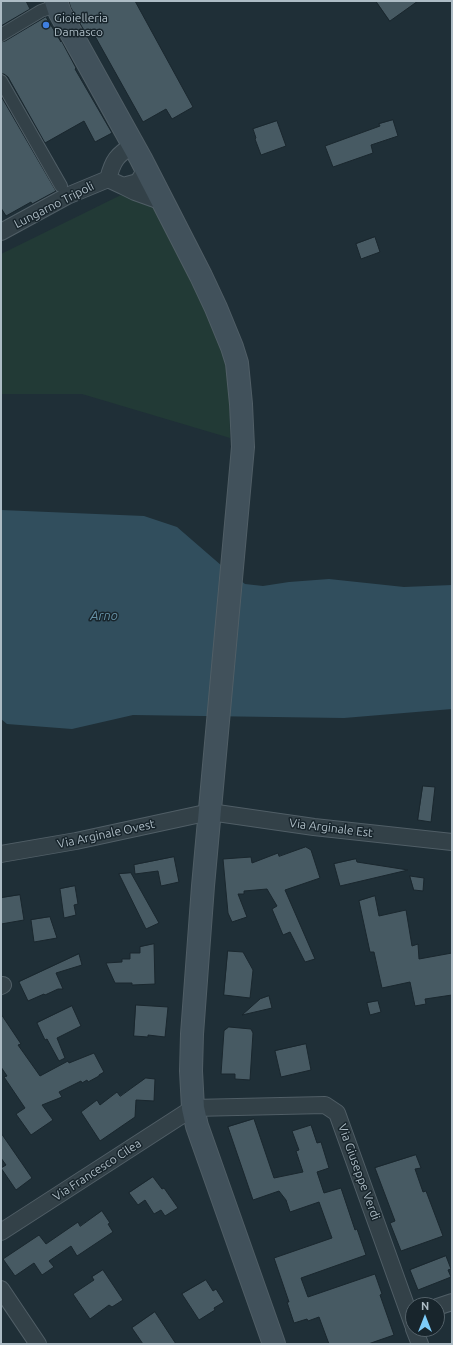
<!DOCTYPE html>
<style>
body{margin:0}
#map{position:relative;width:453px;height:1345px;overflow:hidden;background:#1f2f37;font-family:Ubuntu,sans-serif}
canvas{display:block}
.frame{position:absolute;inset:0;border:2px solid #adbcc5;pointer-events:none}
.north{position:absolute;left:405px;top:1297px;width:40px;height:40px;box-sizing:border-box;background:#18252c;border:1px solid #546169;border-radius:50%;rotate:0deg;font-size:11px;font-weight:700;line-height:16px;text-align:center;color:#adbcc5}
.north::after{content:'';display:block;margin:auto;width:14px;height:18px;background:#7dccfa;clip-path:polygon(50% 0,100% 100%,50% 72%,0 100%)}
</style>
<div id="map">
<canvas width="453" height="1345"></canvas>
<div class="frame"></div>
<div class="north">N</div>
</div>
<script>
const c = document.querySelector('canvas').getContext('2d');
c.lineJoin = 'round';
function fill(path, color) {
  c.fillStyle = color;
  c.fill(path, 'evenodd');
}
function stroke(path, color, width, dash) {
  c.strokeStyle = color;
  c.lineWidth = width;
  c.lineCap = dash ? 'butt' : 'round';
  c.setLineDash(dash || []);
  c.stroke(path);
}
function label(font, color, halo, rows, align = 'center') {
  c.font = font + ' Ubuntu,sans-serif';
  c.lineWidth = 3;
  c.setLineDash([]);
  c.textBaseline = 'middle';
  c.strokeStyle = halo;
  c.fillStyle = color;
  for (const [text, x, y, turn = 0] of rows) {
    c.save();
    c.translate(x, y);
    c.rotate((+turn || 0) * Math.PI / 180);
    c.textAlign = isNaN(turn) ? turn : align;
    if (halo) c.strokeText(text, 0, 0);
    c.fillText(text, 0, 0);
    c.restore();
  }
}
fill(new Path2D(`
 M 121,195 L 163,204 L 229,352 L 230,438 L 82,394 L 1,394 L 1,254 Z`), '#223a36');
fill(new Path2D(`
 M 1,510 L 144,516 L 177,527 L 222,566 L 245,584 L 263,586 L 289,582 L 329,579 L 404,587 L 452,585 L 452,709 L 344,718 L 133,715 L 72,729 L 7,724 L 1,719 Z`), '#314e5d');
const building = new Path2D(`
 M 1,1 L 26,1 L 30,9 L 1,26 Z
 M 69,1 L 135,1 L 193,107 L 172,119 L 166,109 L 143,122 L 91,29 L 85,32 L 71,8 Z
 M 376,1 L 418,1 L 390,21 Z
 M 46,17 L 61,42 L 61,40 L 76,68 L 75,69 L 112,133 L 95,142 L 84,121 L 45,143 L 8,77 L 4,74 L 1,74 L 1,42 L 5,41 Z
 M 1,96 L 56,191 L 32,204 L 31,202 L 6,216 L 1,208 Z
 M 393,120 L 398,136 L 371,145 L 373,153 L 333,167 L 325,146 L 380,126 L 379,124 Z
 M 277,121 L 286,146 L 261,155 L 255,139 L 256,138 L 253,129 Z
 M 375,237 L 380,252 L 361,259 L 356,244 Z
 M 423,786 L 435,787 L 431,822 L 418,820 Z
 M 306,847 L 311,850 L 320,878 L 285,890 L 315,959 L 305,962 L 290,932 L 283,935 L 272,909 L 277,906 L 267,889 L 244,891 L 244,894 L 238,894 L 247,917 L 232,922 L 228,913 L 223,859 L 251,857 L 252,863 L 278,853 L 279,856 Z
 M 174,857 L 179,882 L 161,886 L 158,871 L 135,874 L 134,865 Z
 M 356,859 L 357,862 L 408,870 L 340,886 L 334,864 Z
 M 131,873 L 159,923 L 146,929 L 119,874 Z
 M 410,876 L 424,878 L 423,891 L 414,890 Z
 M 75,886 L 78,904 L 74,905 L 76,915 L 64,918 L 60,889 Z
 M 20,895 L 24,920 L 1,924 L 1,898 Z
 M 375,896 L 379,916 L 406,910 L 412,946 L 418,944 L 419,959 L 452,953 L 452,995 L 425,999 L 426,1004 L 415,1006 L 410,982 L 382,988 L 374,952 L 370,952 L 359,901 Z
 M 50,917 L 57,938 L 34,942 L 31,920 Z
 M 154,944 L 155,984 L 132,985 L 132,983 L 115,983 L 106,963 L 122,962 L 122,959 L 130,959 L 130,953 L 140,953 L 140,947 Z
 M 228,951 L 243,952 L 253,970 L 250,998 L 224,995 Z
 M 79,954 L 82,965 L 56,973 L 63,989 L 58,989 L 45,995 L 44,994 L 28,1001 L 19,982 Z
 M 269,996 L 272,1008 L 242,1015 L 260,999 Z
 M 378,1001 L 381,1012 L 370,1015 L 367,1003 Z
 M 136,1005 L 168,1007 L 165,1037 L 148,1035 L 148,1037 L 134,1036 Z
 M 72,1006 L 81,1026 L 57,1038 L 65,1058 L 59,1061 L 47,1039 L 45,1040 L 37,1023 Z
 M 1,1014 L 21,1044 L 18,1045 L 40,1076 L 68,1061 L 69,1063 L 94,1053 L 104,1072 L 99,1075 L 99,1076 L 88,1082 L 87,1080 L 82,1083 L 81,1081 L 59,1092 L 62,1097 L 42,1105 L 53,1120 L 31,1135 L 16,1114 L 25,1108 L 4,1077 L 7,1076 L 1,1067 Z
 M 229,1027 L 251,1029 L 253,1033 L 250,1080 L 235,1079 L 235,1074 L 221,1074 L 224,1031 Z
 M 306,1044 L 311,1070 L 281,1077 L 275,1051 Z
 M 146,1078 L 155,1079 L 154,1101 L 136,1100 L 135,1117 L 100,1141 L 81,1112 L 97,1100 L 100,1105 L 117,1092 L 120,1096 Z
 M 254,1119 L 274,1178 L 303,1172 L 296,1151 L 299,1150 L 292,1131 L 311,1125 L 317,1143 L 321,1142 L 329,1168 L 317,1172 L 324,1193 L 341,1188 L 355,1230 L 357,1229 L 366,1255 L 301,1278 L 308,1297 L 375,1274 L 382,1294 L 380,1295 L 394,1335 L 368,1344 L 329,1344 L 319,1317 L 308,1321 L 307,1319 L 294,1323 L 287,1302 L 289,1302 L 274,1258 L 332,1238 L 319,1202 L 290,1212 L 286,1200 L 279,1191 L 253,1200 L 228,1127 Z
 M 1,1133 L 32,1178 L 16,1190 L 1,1168 L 6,1165 L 1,1158 Z
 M 416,1155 L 421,1168 L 415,1169 L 423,1192 L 426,1191 L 443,1236 L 401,1251 L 390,1223 L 395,1221 L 375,1168 Z
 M 153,1177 L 162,1189 L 164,1188 L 178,1208 L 165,1216 L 161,1210 L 154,1214 L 145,1200 L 138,1205 L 129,1193 Z
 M 102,1211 L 110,1223 L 108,1224 L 113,1232 L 77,1256 L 71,1246 L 49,1261 L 54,1267 L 42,1275 L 34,1263 L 15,1276 L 3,1259 L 39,1235 L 46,1244 L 78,1222 L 80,1226 Z
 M 446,1256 L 451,1269 L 448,1270 L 451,1277 L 418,1290 L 410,1270 Z
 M 103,1270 L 123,1300 L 112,1307 L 109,1305 L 90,1319 L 73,1294 L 94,1280 L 92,1277 Z
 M 206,1280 L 213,1291 L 216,1289 L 224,1302 L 214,1308 L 215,1310 L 199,1320 L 182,1294 Z
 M 155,1312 L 176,1344 L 143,1344 L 132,1328 Z`);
fill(building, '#475a63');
stroke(building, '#1a272e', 1);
const pedestrian = new Path2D(`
 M 1,35 L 41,11 L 58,5
 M 1,81 L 61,186`);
const minor = new Path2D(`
 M 108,179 L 123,186 L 138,182 L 146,169
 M 108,179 C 113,160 117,155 133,145
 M 123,186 L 135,192 L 163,202
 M 1,232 L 67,196 L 108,179
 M 1,854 L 76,841 L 210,812 L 314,827 L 452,842
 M 1,986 L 3,985
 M 1,1232 L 193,1108 L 325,1105 L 337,1113 L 413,1325
 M 1,1289 L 38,1344
 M 437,1307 L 452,1302
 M 414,1329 L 420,1344`);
const secondary = new Path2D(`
 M 56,1 L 60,13 L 141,159 L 201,276 L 216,308 L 232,347 L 237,363 L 241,404 L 243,447 L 203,886 L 192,1034 L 191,1071 L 193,1108 L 197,1126 L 274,1344`);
stroke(pedestrian, '#505e66', 14);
stroke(minor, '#505e66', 18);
stroke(secondary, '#505e66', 24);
stroke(pedestrian, '#334148', 12);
stroke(minor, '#334148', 16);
stroke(secondary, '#41515b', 22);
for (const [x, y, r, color] of [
 [46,25,4,"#3f7fe0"]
]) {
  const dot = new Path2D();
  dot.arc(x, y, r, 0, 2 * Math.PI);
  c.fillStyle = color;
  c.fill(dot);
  stroke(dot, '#18252c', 1.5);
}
label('12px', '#adbcc5', '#18252c', [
 ["Gioielleria",54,18],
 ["Damasco",54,32]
], 'left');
label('12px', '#adbcc5', '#18252c', [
 ["Lungarno Tripoli",54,205,-27],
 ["Via Arginale Est",331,828,7],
 ["Via Arginale Ovest",106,834,-12],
 ["Via Francesco Cilea",97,1170,-33],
 ["Via Giuseppe Verdi",359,1172,70]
]);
label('italic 13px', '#6590a5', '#18252c', [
 ["Arno",104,616]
]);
</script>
